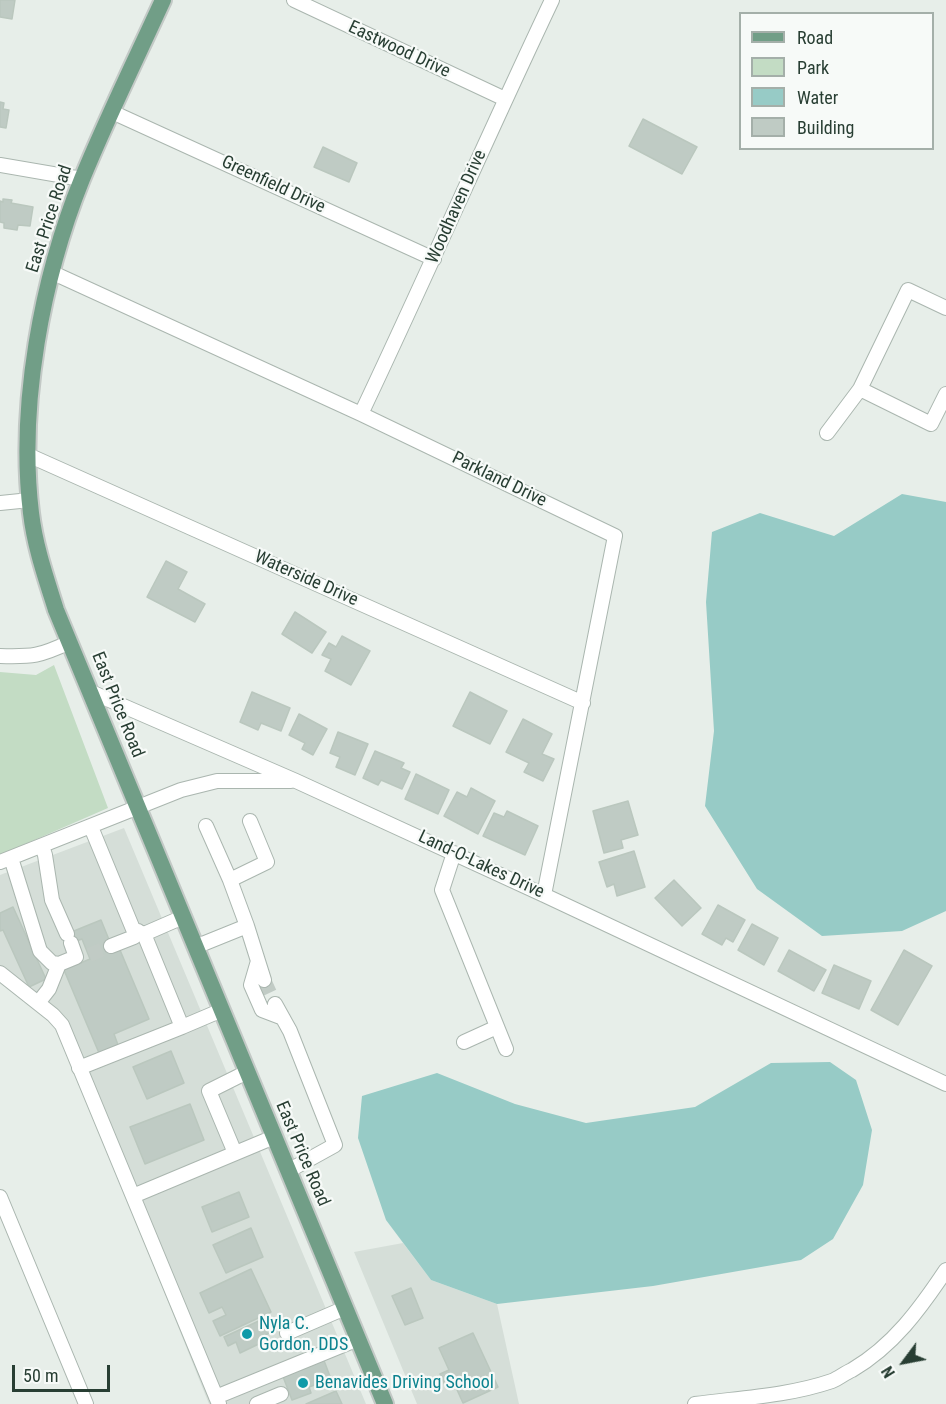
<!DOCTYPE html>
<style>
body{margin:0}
#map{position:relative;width:946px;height:1404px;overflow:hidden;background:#e7eee9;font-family:"Roboto Condensed",sans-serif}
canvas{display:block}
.legend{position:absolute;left:739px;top:12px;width:195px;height:138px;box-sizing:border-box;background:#f7faf8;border:2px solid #a4afa9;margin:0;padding:8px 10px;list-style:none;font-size:18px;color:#283e33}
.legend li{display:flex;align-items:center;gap:12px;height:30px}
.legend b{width:30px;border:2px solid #a4afa9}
.north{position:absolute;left:874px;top:1332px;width:60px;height:60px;-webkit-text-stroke:4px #f7faf8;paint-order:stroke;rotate:238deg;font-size:16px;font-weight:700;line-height:24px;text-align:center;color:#283e33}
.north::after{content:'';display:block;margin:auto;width:21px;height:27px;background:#283e33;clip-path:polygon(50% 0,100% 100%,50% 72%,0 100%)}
.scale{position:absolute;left:12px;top:1365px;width:98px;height:27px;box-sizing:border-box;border:3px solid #283e33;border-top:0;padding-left:8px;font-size:18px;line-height:21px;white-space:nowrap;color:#283e33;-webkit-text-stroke:4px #f7faf8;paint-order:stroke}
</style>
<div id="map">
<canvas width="946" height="1404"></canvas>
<ul class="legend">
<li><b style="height:8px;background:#719e87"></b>Road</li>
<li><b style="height:16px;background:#c3dcc4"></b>Park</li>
<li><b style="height:16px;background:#97cbc6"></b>Water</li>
<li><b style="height:16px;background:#bfcbc4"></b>Building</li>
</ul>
<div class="north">N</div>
<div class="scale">50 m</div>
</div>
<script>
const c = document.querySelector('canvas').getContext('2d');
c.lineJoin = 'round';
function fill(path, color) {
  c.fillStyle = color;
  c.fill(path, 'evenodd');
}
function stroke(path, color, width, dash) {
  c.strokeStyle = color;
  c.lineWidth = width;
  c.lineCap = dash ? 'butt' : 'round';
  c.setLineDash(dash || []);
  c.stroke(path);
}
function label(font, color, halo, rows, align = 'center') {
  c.font = font + ' "Roboto Condensed",sans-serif';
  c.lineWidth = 4.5;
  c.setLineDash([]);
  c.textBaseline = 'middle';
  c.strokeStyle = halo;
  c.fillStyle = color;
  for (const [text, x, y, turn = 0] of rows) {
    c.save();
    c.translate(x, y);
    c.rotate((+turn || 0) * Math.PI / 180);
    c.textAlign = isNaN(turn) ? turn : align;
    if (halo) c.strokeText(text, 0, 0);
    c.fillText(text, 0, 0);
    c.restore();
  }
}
fill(new Path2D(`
 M 124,828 L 366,1404 L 209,1404 L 55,1019 L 0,977 L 0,875 Z
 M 403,1243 L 431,1280 L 497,1304 L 519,1404 L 417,1404 L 354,1252 Z`), '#d5ded8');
fill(new Path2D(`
 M 54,665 L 108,808 L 0,855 L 0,672 L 36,675 Z`), '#c3dcc4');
fill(new Path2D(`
 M 902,494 L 946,502 L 946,911 L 902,931 L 822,936 L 757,889 L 705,806 L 714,731 L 706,602 L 712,532 L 760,513 L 834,536 Z
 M 830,1062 L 856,1080 L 872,1130 L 863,1185 L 833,1239 L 801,1260 L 653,1286 L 497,1304 L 431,1280 L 386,1220 L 358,1138 L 362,1096 L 437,1073 L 515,1104 L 586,1123 L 695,1107 L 771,1063 Z`), '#97cbc6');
const building = new Path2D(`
 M 0,0 L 15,0 L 12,19 L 0,17 Z
 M 0,102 L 4,103 L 3,109 L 9,110 L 6,128 L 0,127 Z
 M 643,119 L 697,147 L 682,174 L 629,146 Z
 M 323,147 L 357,163 L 349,182 L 314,167 Z
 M 3,199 L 12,200 L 11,203 L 33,207 L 30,226 L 18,225 L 17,230 L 4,228 L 4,223 L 0,222 L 0,201 L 3,202 Z
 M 166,561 L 187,572 L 178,589 L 205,604 L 195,622 L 147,597 Z
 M 295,612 L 326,632 L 312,653 L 282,634 Z
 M 342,636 L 370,651 L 351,685 L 325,671 L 331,659 L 322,655 L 329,643 L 336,647 Z
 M 252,692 L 290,708 L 281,731 L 261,723 L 258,730 L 240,722 Z
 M 470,692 L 507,711 L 490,744 L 453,726 Z
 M 299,714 L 327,729 L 313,755 L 302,749 L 305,743 L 289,735 Z
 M 523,719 L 552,734 L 542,754 L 554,759 L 543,781 L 524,772 L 529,763 L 506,752 Z
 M 338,732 L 368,744 L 355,775 L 336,767 L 340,757 L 330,753 Z
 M 375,751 L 404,763 L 401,768 L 410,772 L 402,789 L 381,780 L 378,785 L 363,778 Z
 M 416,774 L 449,790 L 438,814 L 405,799 Z
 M 471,788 L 495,801 L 478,834 L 444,816 L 457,792 L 467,797 Z
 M 628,801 L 638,835 L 621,840 L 623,848 L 604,853 L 593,811 Z
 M 507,811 L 538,826 L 525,855 L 483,836 L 494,813 L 504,817 Z
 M 634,851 L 645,887 L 617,896 L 614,884 L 607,887 L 599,862 Z
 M 674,880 L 701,908 L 682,926 L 655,898 Z
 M 718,905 L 745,920 L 733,942 L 726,938 L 722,945 L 702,934 Z
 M 13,907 L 46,979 L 29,987 L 3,930 L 0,931 L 0,913 Z
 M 101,920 L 114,952 L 120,950 L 149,1019 L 114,1034 L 118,1045 L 99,1053 L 64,970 L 90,959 L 82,939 L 68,944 L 64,935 Z
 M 752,924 L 778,938 L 764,965 L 738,950 Z
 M 789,950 L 826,970 L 814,991 L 778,971 Z
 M 904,950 L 932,966 L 898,1025 L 871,1010 Z
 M 834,965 L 871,981 L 859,1009 L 822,993 Z
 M 171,1051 L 184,1083 L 147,1099 L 133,1067 Z
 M 190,1104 L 204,1140 L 145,1164 L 130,1127 Z
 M 239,1192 L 249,1217 L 212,1232 L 202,1207 Z
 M 251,1228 L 263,1257 L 226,1273 L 213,1245 Z
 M 251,1269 L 271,1312 L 220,1336 L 213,1321 L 226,1315 L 222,1307 L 209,1313 L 200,1293 Z
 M 411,1288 L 423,1318 L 405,1325 L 392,1296 Z
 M 263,1319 L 270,1333 L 262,1336 L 265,1341 L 240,1353 L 236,1342 L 228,1346 L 224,1337 Z
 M 473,1333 L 498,1387 L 463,1403 L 453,1381 L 445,1385 L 440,1374 L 449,1370 L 439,1348 Z
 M 323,1358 L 331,1379 L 309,1387 L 311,1393 L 292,1400 L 282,1374 Z
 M 336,1391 L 342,1404 L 306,1404 Z`);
fill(building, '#bfcbc4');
stroke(building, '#bac7be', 1.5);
stroke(new Path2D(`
 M 89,955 L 111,946
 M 264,980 L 275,1004`), '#c1cbc5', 14, [14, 7]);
const minor = new Path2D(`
 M 294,0 L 505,99
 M 112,112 L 434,259
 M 0,165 L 82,179
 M 51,272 L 361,414 L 615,536 L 544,895
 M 946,308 L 908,290 L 860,389 L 931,424 L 946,394
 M 361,414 C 426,277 487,137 552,0
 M 827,433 L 860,389
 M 28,455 L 583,703
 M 0,503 L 30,500
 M 0,656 C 33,657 40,656 70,642
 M 91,692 L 296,781 L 544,895 L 946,1084
 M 206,826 L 230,880 L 267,862 L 250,821
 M 91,827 L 133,929 L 144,934
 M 42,846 L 45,855 L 52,900 L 67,934
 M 454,853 L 442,890 L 506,1049
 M 11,858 L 40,951 L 52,963 L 59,964 L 76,957 L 71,943
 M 0,862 L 181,790 L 217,781 L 291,781
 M 230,880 L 247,926
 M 183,917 L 144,934 L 182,1027 L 222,1010
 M 111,946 L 134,937 L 138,931
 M 195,947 L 247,926 L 264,980
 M 258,961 L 251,985 L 262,1010 L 283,1018
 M 0,973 L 53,1015 L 62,1025 L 219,1404
 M 38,1003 L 49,989 L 59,964
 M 275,1004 L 290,1031 L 335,1145 L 288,1171
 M 464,1042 L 497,1027
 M 79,1068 L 182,1027
 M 235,1153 L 209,1091 L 247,1072
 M 133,1196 L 274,1137
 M 0,1197 L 86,1404
 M 287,1333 L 345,1308
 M 216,1397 L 358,1339
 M 257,1404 L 281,1394
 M 695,1404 C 740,1398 788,1396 832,1381 C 839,1378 845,1373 852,1370 C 893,1346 920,1309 946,1270`);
const major = new Path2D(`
 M 163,0 C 136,59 107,118 82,179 C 42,278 18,406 31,513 C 35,547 46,578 56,610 L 385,1404`);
stroke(minor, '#aab6af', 16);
stroke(major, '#c3c9c6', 20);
stroke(minor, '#fff', 14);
stroke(major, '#719e87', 16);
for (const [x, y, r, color] of [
 [247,1334,6,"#0f9aa8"],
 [303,1383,6,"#0f9aa8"]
]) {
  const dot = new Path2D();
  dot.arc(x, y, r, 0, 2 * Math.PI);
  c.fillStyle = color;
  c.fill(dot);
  stroke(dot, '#f7faf8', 2);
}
label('18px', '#283e33', '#f7faf8', [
 ["Eastwood Drive",399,50,25],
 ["Greenfield Drive",273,185,25],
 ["Woodhaven Drive",457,207,-66],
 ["East Price Road",50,219,-72],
 ["Parkland Drive",499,480,26],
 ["Waterside Drive",306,579,24],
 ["East Price Road",117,705,68],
 ["Land-O-Lakes Drive",481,865,25],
 ["East Price Road",302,1154,67]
]);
label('18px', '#0d838f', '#f7faf8', [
 ["Nyla C.",259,1324],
 ["Gordon, DDS",259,1345],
 ["Benavides Driving School",315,1383]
], 'left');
</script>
